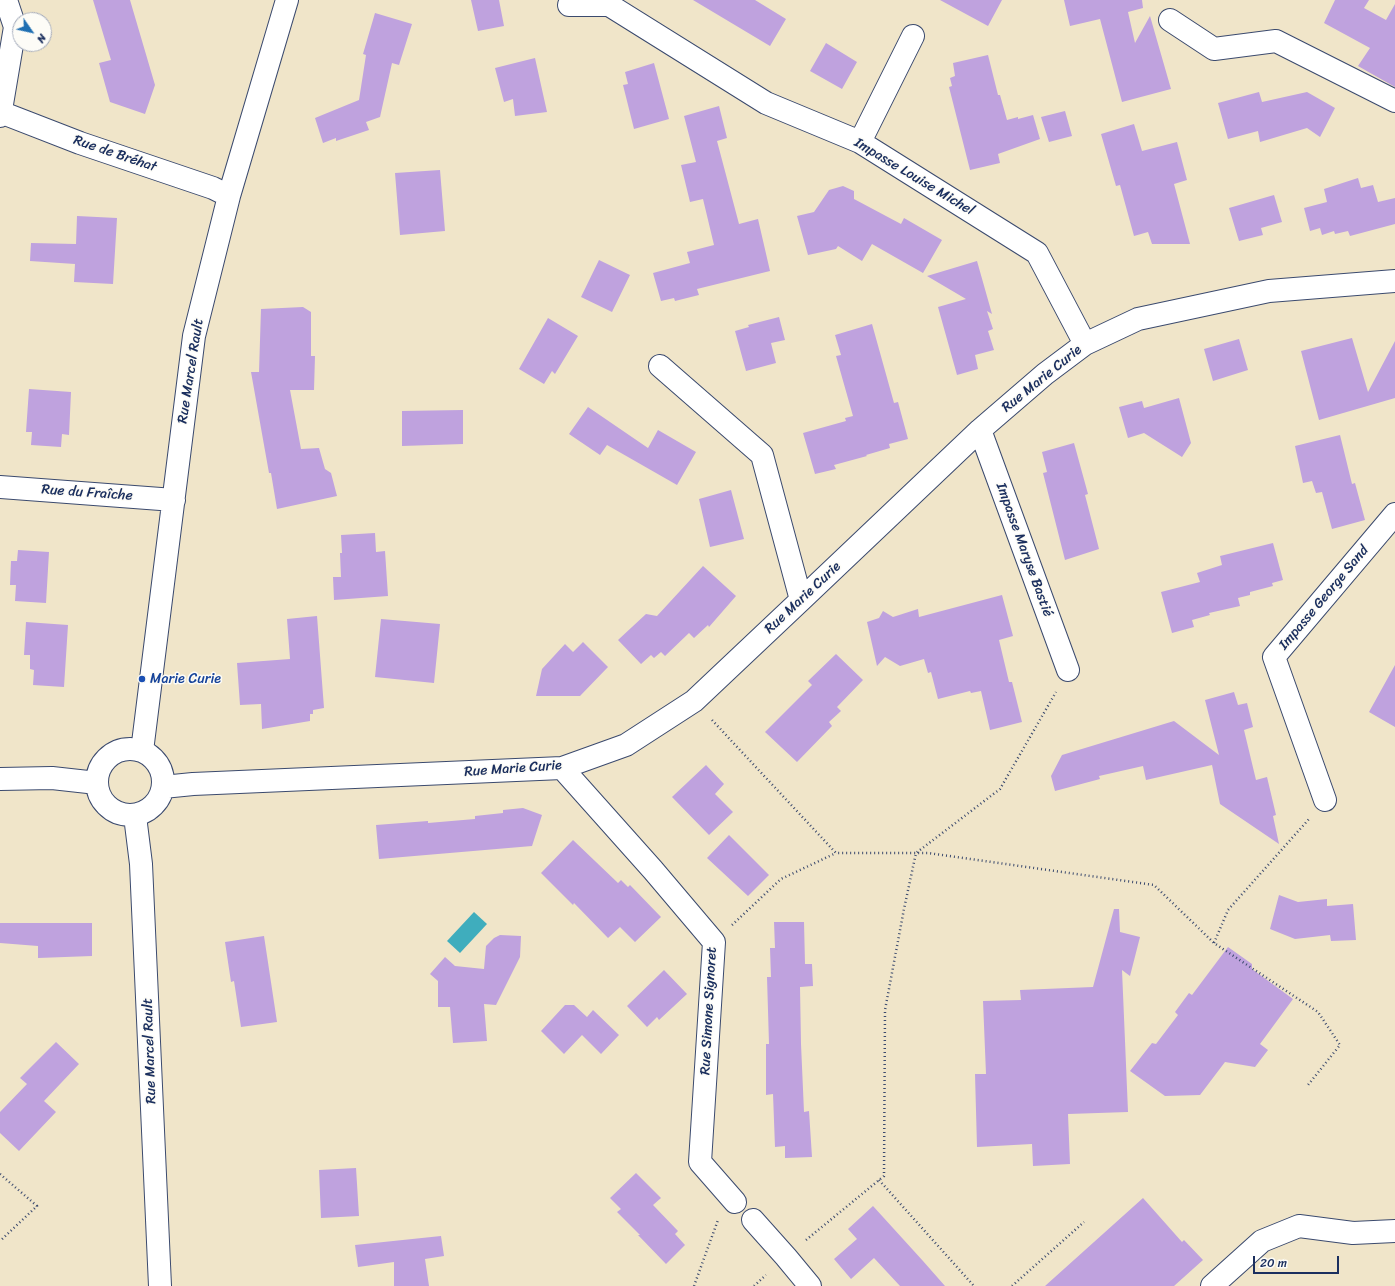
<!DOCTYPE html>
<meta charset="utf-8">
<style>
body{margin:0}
#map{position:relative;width:1395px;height:1286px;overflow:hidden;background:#f0e5c9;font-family:Sriracha,sans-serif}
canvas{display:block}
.north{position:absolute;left:12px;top:12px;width:40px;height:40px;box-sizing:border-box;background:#fdfcf7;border:1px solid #a3aaba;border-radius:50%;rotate:124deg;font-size:11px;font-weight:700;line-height:16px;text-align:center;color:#1b2f5e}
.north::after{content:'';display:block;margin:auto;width:14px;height:18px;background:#1f6fb2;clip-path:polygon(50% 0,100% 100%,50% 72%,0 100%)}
.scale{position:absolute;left:1253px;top:1256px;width:86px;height:18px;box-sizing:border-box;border:2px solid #1b2f5e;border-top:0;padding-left:5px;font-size:12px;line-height:14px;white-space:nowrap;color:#1b2f5e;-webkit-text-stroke:3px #fdfcf7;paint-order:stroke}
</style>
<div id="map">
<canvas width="1395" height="1286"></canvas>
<div class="north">N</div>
<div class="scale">20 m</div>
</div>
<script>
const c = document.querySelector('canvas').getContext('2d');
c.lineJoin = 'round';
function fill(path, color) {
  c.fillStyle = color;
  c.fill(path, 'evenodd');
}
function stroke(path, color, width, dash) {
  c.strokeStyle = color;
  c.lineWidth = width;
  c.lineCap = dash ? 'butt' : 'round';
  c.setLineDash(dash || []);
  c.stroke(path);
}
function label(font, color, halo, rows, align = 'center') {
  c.font = font + ' Sriracha,sans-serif';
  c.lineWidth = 3;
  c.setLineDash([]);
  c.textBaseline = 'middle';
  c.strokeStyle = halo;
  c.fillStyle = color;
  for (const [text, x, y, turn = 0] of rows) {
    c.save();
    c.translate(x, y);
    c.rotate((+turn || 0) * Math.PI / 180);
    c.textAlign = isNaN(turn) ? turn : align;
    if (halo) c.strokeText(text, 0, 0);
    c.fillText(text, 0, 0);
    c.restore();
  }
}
fill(new Path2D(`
 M 474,912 L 487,924 L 460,953 L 447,941 Z`), '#3fadbd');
fill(new Path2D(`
 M 93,0 L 130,0 L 155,85 L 145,114 L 110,102 L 99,63 L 111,60 Z
 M 471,0 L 499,0 L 504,26 L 478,31 Z
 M 693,0 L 755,0 L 786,19 L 770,46 Z
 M 940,0 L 1002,0 L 988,26 Z
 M 1064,0 L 1142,0 L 1143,8 L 1128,12 L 1135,43 L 1150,16 L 1171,89 L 1122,102 L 1100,19 L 1070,26 Z
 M 1335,0 L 1369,0 L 1364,8 L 1386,20 L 1395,4 L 1395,87 L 1358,66 L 1370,48 L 1324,23 Z
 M 375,13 L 412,24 L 399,65 L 392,63 L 380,117 L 366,122 L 369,130 L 336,141 L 336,138 L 323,143 L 315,118 L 359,100 L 366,55 L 363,54 Z
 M 826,43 L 857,62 L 842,89 L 810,71 Z
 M 988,55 L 998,95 L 1000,95 L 1007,120 L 1018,117 L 1018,119 L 1033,115 L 1040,139 L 998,154 L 1000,163 L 970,170 L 949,87 L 952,86 L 950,78 L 955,76 L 953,63 Z
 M 535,58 L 547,112 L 515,116 L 513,99 L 504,102 L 495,68 Z
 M 654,63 L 669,119 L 634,129 L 623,85 L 628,84 L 625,72 Z
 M 1259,92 L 1262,102 L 1307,92 L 1335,108 L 1320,137 L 1307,128 L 1260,142 L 1258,131 L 1228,139 L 1218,103 Z
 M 719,106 L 727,138 L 717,141 L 739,224 L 758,219 L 770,271 L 697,289 L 699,295 L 675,301 L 674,298 L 661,301 L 653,273 L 690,263 L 687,252 L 714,245 L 703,199 L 690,202 L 681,165 L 696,162 L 684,116 Z
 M 1065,111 L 1072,136 L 1049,142 L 1041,117 Z
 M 1134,124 L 1142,151 L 1177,142 L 1187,180 L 1174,184 L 1190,244 L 1152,244 L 1148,232 L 1134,236 L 1120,185 L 1116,186 L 1101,134 Z
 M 440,170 L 445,231 L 400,235 L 395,173 Z
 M 1358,178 L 1361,188 L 1373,185 L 1378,202 L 1395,198 L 1395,224 L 1350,236 L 1348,231 L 1335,234 L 1334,231 L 1322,235 L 1320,228 L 1310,231 L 1304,208 L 1327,202 L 1324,189 Z
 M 843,186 L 854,191 L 854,199 L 901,224 L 904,218 L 942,240 L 923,273 L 872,244 L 862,261 L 838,246 L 836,249 L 808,255 L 797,216 L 814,212 L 829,190 Z
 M 1274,195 L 1282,222 L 1261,228 L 1263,235 L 1239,241 L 1229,208 Z
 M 77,216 L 117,218 L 113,284 L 74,282 L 75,264 L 30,261 L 31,243 L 76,244 Z
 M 599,260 L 630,275 L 612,312 L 581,297 Z
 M 977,261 L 992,314 L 987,311 L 993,329 L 988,331 L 994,350 L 975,355 L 978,369 L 957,375 L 938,307 L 966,299 L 927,276 Z
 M 303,307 L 311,312 L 311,356 L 315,356 L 314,390 L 290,390 L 301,449 L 319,448 L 325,469 L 331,473 L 337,496 L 277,509 L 271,473 L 269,473 L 251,372 L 259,372 L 261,309 Z
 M 779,317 L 785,340 L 771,343 L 776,363 L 746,371 L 735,331 L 749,327 L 748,325 Z
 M 548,318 L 578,336 L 555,374 L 552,371 L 544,384 L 519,369 Z
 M 872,324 L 894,403 L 898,402 L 908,439 L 889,444 L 890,448 L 866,455 L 867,456 L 834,465 L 836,469 L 815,474 L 803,433 L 846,421 L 845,418 L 853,416 L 836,356 L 841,355 L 835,335 Z
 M 1352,338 L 1368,392 L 1395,341 L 1395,398 L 1319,420 L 1301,351 Z
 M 1239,339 L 1248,370 L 1213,381 L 1204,349 Z
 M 29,389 L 71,392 L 69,435 L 62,434 L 61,447 L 31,445 L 32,432 L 26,432 Z
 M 1179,398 L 1191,443 L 1182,457 L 1144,433 L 1128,438 L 1119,407 L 1142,401 L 1144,408 Z
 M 588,407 L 648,448 L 658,430 L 696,452 L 677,485 L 607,445 L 600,455 L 569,434 Z
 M 463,410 L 463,444 L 402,446 L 402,411 Z
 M 1340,435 L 1352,484 L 1355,483 L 1365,520 L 1332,529 L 1322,492 L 1316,493 L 1312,481 L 1303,483 L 1295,446 Z
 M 1074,443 L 1088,494 L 1085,495 L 1099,549 L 1065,560 L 1043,473 L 1047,472 L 1042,452 Z
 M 731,490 L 744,539 L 710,547 L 699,499 Z
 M 375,533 L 376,552 L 385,551 L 388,596 L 334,600 L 333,577 L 341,577 L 340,553 L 342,553 L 341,535 Z
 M 1273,543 L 1283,580 L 1272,583 L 1273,586 L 1250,592 L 1250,595 L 1238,598 L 1240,606 L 1209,613 L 1210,615 L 1192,620 L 1194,627 L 1172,633 L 1161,592 L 1200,582 L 1197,573 L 1222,565 L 1220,556 Z
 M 18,550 L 49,552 L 46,603 L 15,601 L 16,585 L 10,585 L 11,561 L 17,561 Z
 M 703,566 L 736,596 L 709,627 L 708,625 L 694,638 L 689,633 L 665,656 L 661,652 L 654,658 L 651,655 L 641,664 L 618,640 L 646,614 L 657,616 Z
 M 1002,595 L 1013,636 L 999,640 L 1009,682 L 1012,682 L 1022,722 L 990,730 L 981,691 L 971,693 L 970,691 L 938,699 L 931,672 L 928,673 L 924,659 L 900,666 L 885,657 L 877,666 L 867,622 L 879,618 L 883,611 L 893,617 L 918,609 L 919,617 Z
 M 317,616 L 324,708 L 313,710 L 313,714 L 310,714 L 310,721 L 262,729 L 261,704 L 240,705 L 237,663 L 290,659 L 287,619 Z
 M 381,619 L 440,624 L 434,683 L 375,677 Z
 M 26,622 L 68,625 L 64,687 L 33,685 L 34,670 L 30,669 L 30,655 L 24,655 Z
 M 583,642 L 608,667 L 580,696 L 536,696 L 542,669 L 565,644 L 573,652 Z
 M 836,654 L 863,680 L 837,707 L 841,711 L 829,722 L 832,726 L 797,762 L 765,732 L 812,685 L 808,681 Z
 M 1395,665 L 1395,727 L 1369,712 Z
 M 1234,692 L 1238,705 L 1247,703 L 1253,727 L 1244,730 L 1256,780 L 1267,777 L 1276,815 L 1273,816 L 1279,844 L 1220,804 L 1212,765 L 1146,780 L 1143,766 L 1099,776 L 1100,779 L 1055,791 L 1051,776 L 1062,755 L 1174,721 L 1219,755 L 1205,700 Z
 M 706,765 L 724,784 L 715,794 L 733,812 L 709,835 L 672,797 Z
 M 523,808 L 542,815 L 532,846 L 379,859 L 376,825 L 428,821 L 428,823 L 475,819 L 475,816 L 503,813 L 503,810 Z
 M 729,835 L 769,875 L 748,896 L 707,858 Z
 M 573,840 L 618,883 L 621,880 L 628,887 L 630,885 L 661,917 L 635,942 L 620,927 L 608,938 L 574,903 L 573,905 L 541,873 Z
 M 1279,895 L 1298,902 L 1327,899 L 1327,906 L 1353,904 L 1356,940 L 1331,941 L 1330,935 L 1295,939 L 1270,929 Z
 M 1114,909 L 1119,909 L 1120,932 L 1140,937 L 1130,976 L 1122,970 L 1128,1112 L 1068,1114 L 1070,1164 L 1033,1166 L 1032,1144 L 977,1147 L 975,1074 L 986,1074 L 983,1001 L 1021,1000 L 1020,990 L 1093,987 Z
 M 774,922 L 804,922 L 805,964 L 812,964 L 813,986 L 800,987 L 801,1044 L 804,1112 L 809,1111 L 812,1157 L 785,1158 L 785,1146 L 775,1147 L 773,1094 L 766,1095 L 766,1044 L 769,1044 L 767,977 L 771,977 L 770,948 L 775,948 Z
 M 0,923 L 92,923 L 92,956 L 38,958 L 38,946 L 0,943 Z
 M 500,935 L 521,936 L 520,957 L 496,1005 L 484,1004 L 487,1041 L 453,1043 L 450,1007 L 438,1007 L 438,981 L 430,974 L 445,957 L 455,966 L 484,969 L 486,946 L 494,938 Z
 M 264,936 L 277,1022 L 241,1027 L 234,981 L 231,982 L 225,942 Z
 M 1228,947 L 1252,964 L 1252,969 L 1293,999 L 1260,1044 L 1268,1050 L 1255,1067 L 1225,1062 L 1200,1095 L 1165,1096 L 1130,1071 L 1152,1043 L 1156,1044 L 1178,1015 L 1175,1012 L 1189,993 L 1192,995 Z
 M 664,970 L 687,994 L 659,1020 L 657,1017 L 647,1027 L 627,1006 Z
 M 565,1005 L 574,1005 L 587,1017 L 593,1010 L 619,1035 L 601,1054 L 582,1035 L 564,1054 L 541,1031 Z
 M 56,1042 L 79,1064 L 44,1101 L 56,1112 L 19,1151 L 0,1133 L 0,1112 L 27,1084 L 20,1078 Z
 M 356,1168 L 359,1216 L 321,1218 L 319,1170 Z
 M 636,1173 L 661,1198 L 653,1205 L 678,1231 L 675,1234 L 685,1245 L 666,1264 L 638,1235 L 640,1235 L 617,1212 L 621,1209 L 610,1198 Z
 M 1143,1198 L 1182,1242 L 1184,1240 L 1203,1260 L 1174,1286 L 1045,1286 Z
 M 873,1206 L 923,1261 L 945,1286 L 900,1286 L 874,1258 L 851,1279 L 834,1259 L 857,1239 L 848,1229 Z
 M 441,1236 L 444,1256 L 425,1259 L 429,1286 L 394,1286 L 394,1262 L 358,1267 L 355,1245 Z`), '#bfa2de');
const minor = new Path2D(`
 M 569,5 L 609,5 L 766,103 L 860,142 L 1037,253 L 1085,344
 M 1170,20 L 1214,49 L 1276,41 L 1395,101
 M 0,112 L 80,143 L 213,188 L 229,196
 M 0,116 L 15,27 L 6,0
 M 860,142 L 913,36
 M 660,366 L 762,455 L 801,600
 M 980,430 L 1068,670
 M 0,487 L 174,500
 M97 782a33 33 0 1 1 66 0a33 33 0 1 1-66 0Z
 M 142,751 L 194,336 L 229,196 L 287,0
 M 562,768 L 653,870 L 714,942 L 700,1162 L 735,1202
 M 0,779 L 52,778 L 97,783
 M 163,787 L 193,784 L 562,768 L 626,745 L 694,701 L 801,600 L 980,430 L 1045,374 L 1085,344 L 1138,319 L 1269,291 L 1395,281
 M 1325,800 L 1274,657 L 1395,514
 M 135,816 L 141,864 L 160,1286
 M 753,1220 L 786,1257 L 810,1286
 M 1212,1286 L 1262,1241 L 1299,1226 L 1353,1233 L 1395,1231`);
stroke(minor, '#3b4a6e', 24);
stroke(new Path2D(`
 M 712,720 L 836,853 L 928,853 L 1154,885 L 1214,943 L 1318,1012 L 1340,1045 L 1308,1085
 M 732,925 L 781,879 L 836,853
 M 1214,943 L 1228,910 L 1309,819
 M 0,1174 L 37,1206 L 0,1241
 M 879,1180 L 974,1286
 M 806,1240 L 884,1176 L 885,1010 L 904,909 L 916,853 L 1000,789 L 1056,692
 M 694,1286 L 718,1220
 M 754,1286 L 766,1275
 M 1012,1286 L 1084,1222`), '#3b4a6e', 2.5, [1, 3]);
stroke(minor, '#fff', 22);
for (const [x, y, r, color] of [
 [142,679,4,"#1a4fb4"]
]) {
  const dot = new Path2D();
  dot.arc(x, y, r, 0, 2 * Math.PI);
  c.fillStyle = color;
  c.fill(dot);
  stroke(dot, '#fdfcf7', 1.5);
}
label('14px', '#1b2f5e', '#fdfcf7', [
 ["Rue de Bréhat",115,154,19],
 ["Impasse Louise Michel",914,177,31],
 ["Rue Marcel Rault",191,371,-81],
 ["Rue Marie Curie",1042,379,-39],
 ["Rue du Fraîche",87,493,4],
 ["Impasse Maryse Bastié",1024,550,70],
 ["Rue Marie Curie",803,598,-43],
 ["Impasse George Sand",1324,598,-50],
 ["Rue Marie Curie",513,769,-4],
 ["Rue Simone Signoret",709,1011,-87],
 ["Rue Marcel Rault",150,1051,-92]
]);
label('14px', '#164399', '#fdfcf7', [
 ["Marie Curie",150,679]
], 'left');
</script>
